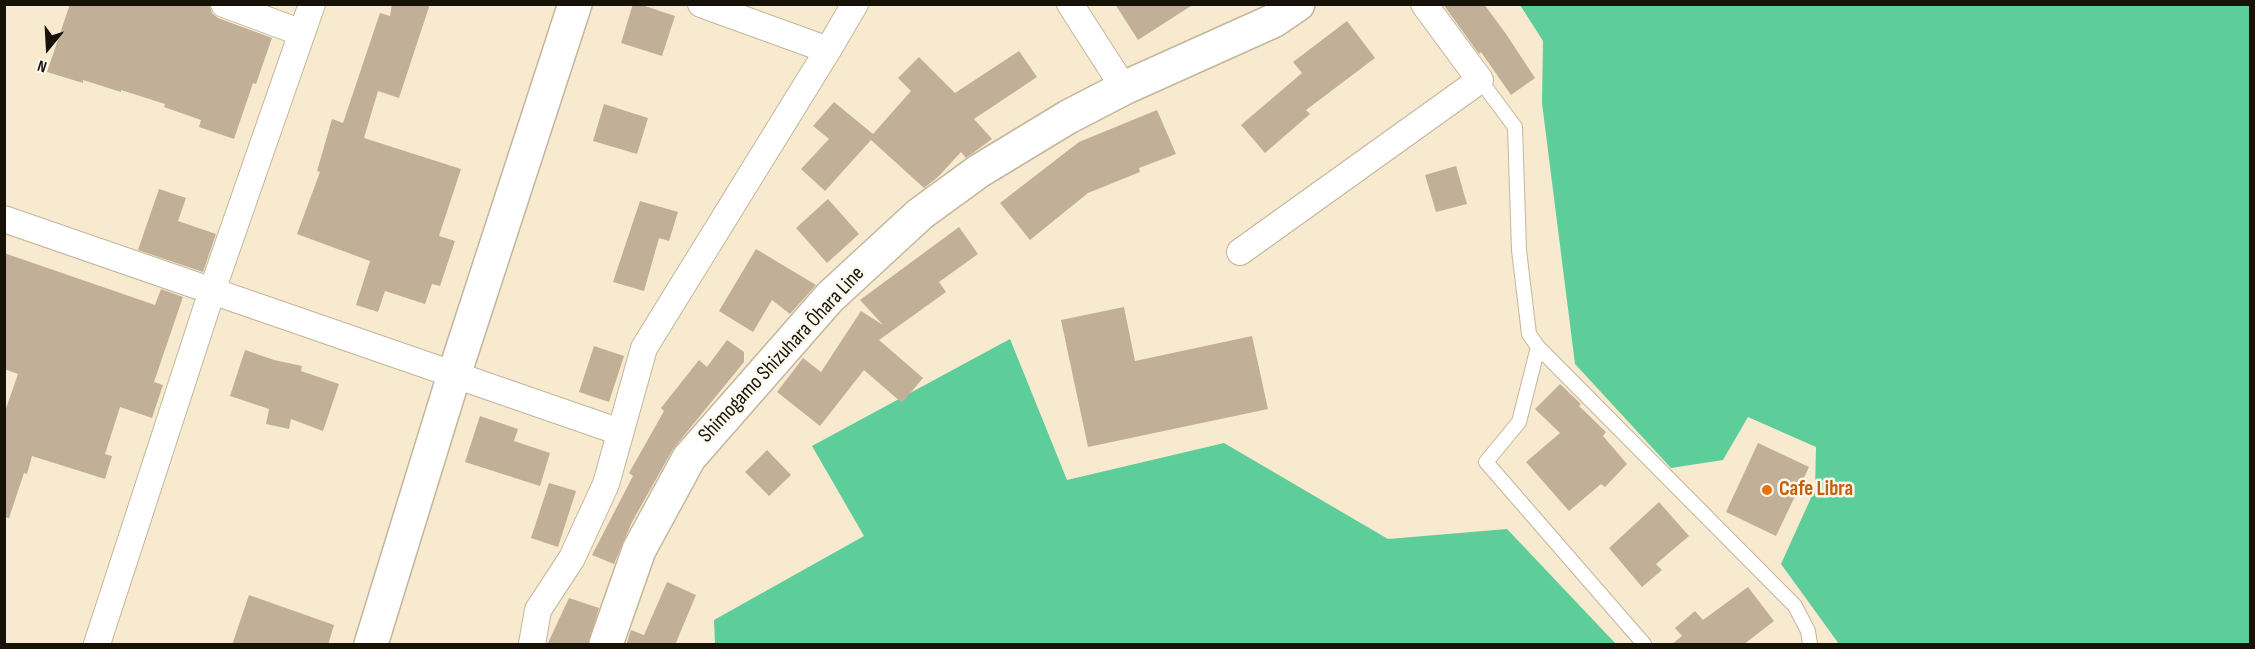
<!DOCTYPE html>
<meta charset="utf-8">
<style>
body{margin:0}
#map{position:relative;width:2255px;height:649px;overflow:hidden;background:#f7eacf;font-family:"Sofia Sans Condensed",sans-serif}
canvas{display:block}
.frame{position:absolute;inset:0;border:6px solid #161208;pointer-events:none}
.north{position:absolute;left:18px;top:18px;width:60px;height:60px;-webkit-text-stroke:4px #fdf8ed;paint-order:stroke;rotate:198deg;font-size:16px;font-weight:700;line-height:24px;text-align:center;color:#161208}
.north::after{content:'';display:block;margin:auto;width:21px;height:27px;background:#161208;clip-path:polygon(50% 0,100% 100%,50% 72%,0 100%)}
</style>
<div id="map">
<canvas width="2255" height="649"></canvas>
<div class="frame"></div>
<div class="north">N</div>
</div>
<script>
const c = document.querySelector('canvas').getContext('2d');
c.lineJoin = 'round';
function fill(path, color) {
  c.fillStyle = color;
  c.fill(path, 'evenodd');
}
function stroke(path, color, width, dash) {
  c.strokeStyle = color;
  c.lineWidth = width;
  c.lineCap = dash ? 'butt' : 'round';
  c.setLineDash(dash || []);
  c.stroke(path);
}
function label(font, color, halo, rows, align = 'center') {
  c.font = font + ' "Sofia Sans Condensed",sans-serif';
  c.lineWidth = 5;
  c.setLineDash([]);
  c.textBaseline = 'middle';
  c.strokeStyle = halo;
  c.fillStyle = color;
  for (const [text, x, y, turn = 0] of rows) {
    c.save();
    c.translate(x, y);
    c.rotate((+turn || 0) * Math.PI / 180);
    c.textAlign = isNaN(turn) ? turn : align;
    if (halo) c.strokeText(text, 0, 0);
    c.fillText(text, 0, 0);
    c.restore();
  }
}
fill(new Path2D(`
 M 1520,5 L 2250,5 L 2250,644 L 1839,644 L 1781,564 L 1815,489 L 1816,447 L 1748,417 L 1723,460 L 1671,468 L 1575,364 L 1542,103 L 1543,41 Z
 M 1010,339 L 1067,480 L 1224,443 L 1388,539 L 1507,529 L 1616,644 L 715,644 L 714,620 L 864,536 L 812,446 Z`), '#5dcd99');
fill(new Path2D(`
 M 70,4 L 209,4 L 212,13 L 218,18 L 272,38 L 256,84 L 253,83 L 234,139 L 199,127 L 201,120 L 164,107 L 165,104 L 121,90 L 121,92 L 83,80 L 83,83 L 47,72 Z
 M 392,4 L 430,4 L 399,98 L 378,91 L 364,138 L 461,169 L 439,236 L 455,241 L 440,286 L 432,284 L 425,304 L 385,291 L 378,312 L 356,305 L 370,261 L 297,234 L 320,172 L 317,171 L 332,119 L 343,123 L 380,13 L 390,16 Z
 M 633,4 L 639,4 L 675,16 L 662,56 L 621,43 Z
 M 1115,4 L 1194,4 L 1138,40 Z
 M 1443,4 L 1484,4 L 1506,34 L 1535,78 L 1511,95 L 1481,52 L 1479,54 Z
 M 1347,21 L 1375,58 L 1306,110 L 1310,114 L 1265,153 L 1241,125 L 1302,73 L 1293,62 Z
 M 1019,51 L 1037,77 L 974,119 L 992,139 L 966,158 L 961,152 L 938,177 L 924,188 L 871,140 L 825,191 L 801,169 L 829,139 L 813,126 L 834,102 L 873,134 L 911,91 L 898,78 L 919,57 L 955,93 Z
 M 604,104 L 648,118 L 637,154 L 593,141 Z
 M 1157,110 L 1176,154 L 1139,168 L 1140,172 L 1088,193 L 1030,240 L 1000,203 L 1079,142 Z
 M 1456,166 L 1467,204 L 1436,212 L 1425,175 Z
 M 159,189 L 186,198 L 178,221 L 216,234 L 203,272 L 138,250 Z
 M 828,199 L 859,234 L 827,263 L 796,228 Z
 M 640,201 L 678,212 L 669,241 L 659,238 L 644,291 L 613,282 Z
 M 959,227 L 978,254 L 939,282 L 946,292 L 879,340 L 923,378 L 902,403 L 864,370 L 820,426 L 777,392 L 803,358 L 821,372 L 861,311 L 883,325 L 860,300 Z
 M 756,249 L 816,285 L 790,314 L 772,300 L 753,332 L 719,311 Z
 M 4,253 L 155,305 L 161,289 L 183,297 L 154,382 L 163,385 L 152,418 L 120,407 L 105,454 L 112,456 L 105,479 L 32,456 L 27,474 L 24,473 L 9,518 L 4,517 L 4,414 L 18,374 L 4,369 Z
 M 1124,307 L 1135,361 L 1252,336 L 1268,409 L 1088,447 L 1061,320 Z
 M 727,340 L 744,352 L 744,362 L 673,449 L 632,522 L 614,564 L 592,555 L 633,476 L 629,473 L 664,411 L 661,408 L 699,360 L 707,367 Z
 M 594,346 L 624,356 L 609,402 L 579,392 Z
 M 245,350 L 274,360 L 302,366 L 301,371 L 339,384 L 323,431 L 291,419 L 289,429 L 266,424 L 269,409 L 230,396 Z
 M 1560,384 L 1581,404 L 1579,406 L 1606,432 L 1603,436 L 1627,464 L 1605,487 L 1601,484 L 1569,511 L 1526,462 L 1560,433 L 1535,409 Z
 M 480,416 L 518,429 L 514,441 L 550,453 L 540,486 L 465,462 Z
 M 1758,443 L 1809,467 L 1776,536 L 1726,512 Z
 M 767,450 L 791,475 L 769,496 L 745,472 Z
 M 549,483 L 576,491 L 558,547 L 531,538 Z
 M 1659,502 L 1689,536 L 1656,564 L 1662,570 L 1642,587 L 1609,548 Z
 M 667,582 L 696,595 L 675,645 L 626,645 L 631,630 L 644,635 Z
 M 1748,587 L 1774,621 L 1743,645 L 1671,645 L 1682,636 L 1675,628 L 1695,611 L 1703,620 Z
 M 249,595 L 334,625 L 328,645 L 232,645 Z
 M 569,598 L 599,608 L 588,645 L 547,645 Z`), '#c2af98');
const service = new Path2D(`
 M 1480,80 L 1515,127 L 1519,250 L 1529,334 L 1538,347 L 1795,606 L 1808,631 L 1810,644
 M 1538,347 L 1519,422 L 1486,462 L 1644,644`);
const minor = new Path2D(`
 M 224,4 L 302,33
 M 701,4 L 828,50 L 855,4
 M 1070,4 L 1124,88
 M 4,219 L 620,432
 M 1240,252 L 1480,80 L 1424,4
 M 97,644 L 212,291 L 312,4
 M 532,644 L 538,610 L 572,558 L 606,484 L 644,348 L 828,50`);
const tertiary = new Path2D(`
 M 371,644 L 454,375 L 575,4`);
const primary = new Path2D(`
 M 606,644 L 639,550 L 689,458 L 830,297 L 920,214 L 979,171 L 1068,117 L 1124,88 L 1273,21 L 1298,4`);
stroke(service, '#c2b69c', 16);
stroke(minor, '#c2b69c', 28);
stroke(tertiary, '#c2b69c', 36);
stroke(primary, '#c2b69c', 36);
stroke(service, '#fff', 14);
stroke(minor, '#fff', 26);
stroke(tertiary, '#fff', 33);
stroke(primary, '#fff', 33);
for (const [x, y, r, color] of [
 [1767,490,6,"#e8710a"]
]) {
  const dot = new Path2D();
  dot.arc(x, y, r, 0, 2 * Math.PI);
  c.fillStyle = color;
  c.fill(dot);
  stroke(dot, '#fdf8ed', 2);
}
label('21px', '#161208', '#fdf8ed', [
 ["Shimogamo Shizuhara Ōhara Line",782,355,-47]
]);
label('bold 21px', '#c56008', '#fdf8ed', [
 ["Cafe Libra",1779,490]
], 'left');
</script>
